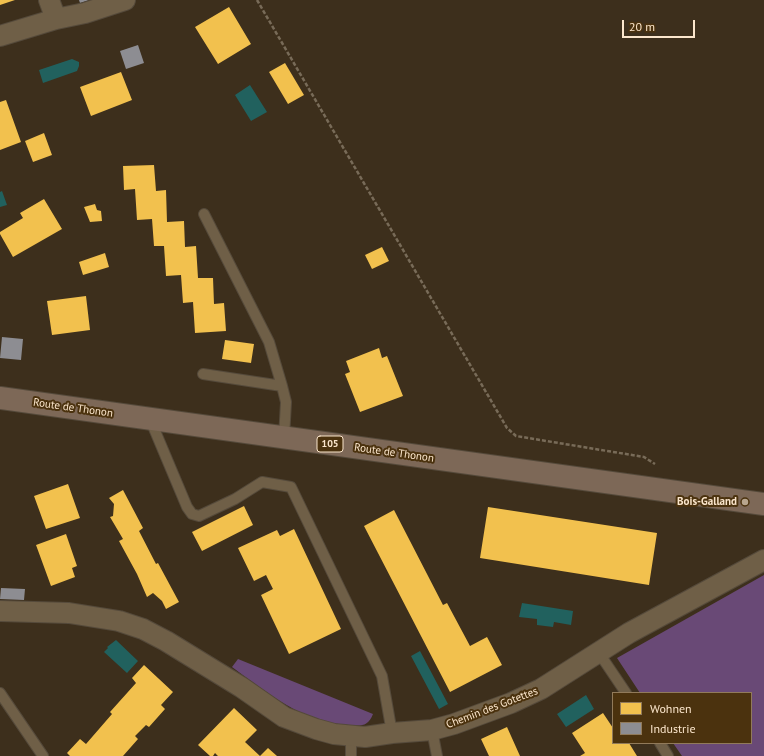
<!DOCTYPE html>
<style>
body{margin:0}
#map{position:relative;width:764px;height:756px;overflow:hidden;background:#3d2f1c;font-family:"PT Sans",sans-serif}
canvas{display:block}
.legend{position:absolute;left:612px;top:692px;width:140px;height:52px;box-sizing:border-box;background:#4b320e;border:1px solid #917a5a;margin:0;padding:5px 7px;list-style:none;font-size:12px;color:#fbe6cc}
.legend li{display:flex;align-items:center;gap:8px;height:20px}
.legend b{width:20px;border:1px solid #917a5a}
.scale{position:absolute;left:622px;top:20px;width:73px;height:18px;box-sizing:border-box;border:2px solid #fbe6cc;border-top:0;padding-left:5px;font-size:12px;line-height:14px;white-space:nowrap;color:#fbe6cc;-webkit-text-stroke:3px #4b320e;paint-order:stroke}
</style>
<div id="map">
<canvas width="764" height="756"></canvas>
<ul class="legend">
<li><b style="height:11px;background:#f2c14e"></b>Wohnen</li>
<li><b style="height:11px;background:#8d8d92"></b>Industrie</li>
</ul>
<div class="scale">20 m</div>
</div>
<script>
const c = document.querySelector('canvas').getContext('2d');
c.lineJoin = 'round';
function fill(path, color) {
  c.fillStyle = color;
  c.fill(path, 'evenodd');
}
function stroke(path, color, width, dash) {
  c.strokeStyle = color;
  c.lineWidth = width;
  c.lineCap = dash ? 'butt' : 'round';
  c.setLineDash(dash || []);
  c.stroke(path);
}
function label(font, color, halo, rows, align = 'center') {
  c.font = font + ' "PT Sans",sans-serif';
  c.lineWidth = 4;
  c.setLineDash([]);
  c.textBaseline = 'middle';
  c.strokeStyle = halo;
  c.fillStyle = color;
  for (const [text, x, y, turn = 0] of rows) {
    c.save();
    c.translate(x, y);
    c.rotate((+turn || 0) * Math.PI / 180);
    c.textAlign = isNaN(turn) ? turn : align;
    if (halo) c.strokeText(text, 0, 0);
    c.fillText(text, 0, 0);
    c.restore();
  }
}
fill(new Path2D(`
 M 764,575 L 764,756 L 682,756 L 673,743 L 751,743 L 751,693 L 640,693 L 617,658 Z
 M 238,659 L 373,714 C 368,727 361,726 348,725 C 303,723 268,693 232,667 Z`), '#694976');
fill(new Path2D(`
 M 72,59 L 79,62 L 79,66 L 77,71 L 43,83 L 39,70 Z
 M 250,85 L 267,112 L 251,121 L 235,95 Z
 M 2,191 L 7,205 L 0,207 L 0,192 Z
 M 522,603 L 573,611 L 571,625 L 554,622 L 553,627 L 537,625 L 537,619 L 519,617 Z
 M 116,640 L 138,661 L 127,673 L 104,652 L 108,648 L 107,647 Z
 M 420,651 L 448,704 L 439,709 L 411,656 Z
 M 586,695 L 594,709 L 566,727 L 557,714 Z`), '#21615e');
fill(new Path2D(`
 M 0,0 L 15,0 L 0,5 Z
 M 229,7 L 251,44 L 218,64 L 195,27 Z
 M 285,63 L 304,95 L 288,104 L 269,72 Z
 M 121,72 L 132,100 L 91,116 L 80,87 Z
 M 6,100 L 21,142 L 0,150 L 0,102 Z
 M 44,133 L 52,155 L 33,162 L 25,141 Z
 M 154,165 L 156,191 L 166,190 L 167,222 L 184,221 L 185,247 L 196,246 L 198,278 L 213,278 L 214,304 L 224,303 L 226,331 L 195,333 L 193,302 L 183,303 L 181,275 L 166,276 L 164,246 L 154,246 L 152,219 L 137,220 L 135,189 L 124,190 L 123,166 Z
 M 44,199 L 62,229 L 13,257 L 0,234 L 0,232 L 23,218 L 20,213 Z
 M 95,204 L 97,210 L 101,211 L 102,221 L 90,222 L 84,207 Z
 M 382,247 L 389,261 L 372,269 L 365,255 Z
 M 105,253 L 109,267 L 83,275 L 79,262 Z
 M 86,296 L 90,330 L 52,335 L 47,301 Z
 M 225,340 L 254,344 L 251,363 L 222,359 Z
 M 379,348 L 382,358 L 387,356 L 403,396 L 360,412 L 345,374 L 350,372 L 346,361 Z
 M 68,484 L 80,518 L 46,529 L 34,496 Z
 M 123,490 L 143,528 L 139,531 L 156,564 L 158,563 L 179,602 L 166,609 L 162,601 L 153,593 L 147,597 L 137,574 L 119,541 L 123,539 L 110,517 L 113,516 L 114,504 L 109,498 Z
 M 244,506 L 253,525 L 202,551 L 192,532 Z
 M 488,507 L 657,533 L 649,585 L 480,558 Z
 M 394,510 L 443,605 L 447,603 L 470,646 L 487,637 L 502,665 L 450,692 L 364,526 Z
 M 294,529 L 341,629 L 289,654 L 261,595 L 273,589 L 266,575 L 254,581 L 238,548 L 277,530 L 280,536 Z
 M 66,534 L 77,566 L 72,568 L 75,577 L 51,586 L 36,545 Z
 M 144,665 L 173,692 L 161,705 L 165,709 L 149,727 L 146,725 L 135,736 L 138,739 L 123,756 L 70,756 L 67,753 L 80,739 L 86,744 L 112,714 L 110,712 L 136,683 L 132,678 Z
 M 234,708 L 257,730 L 245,742 L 260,756 L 268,748 L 277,756 L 218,756 L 215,753 L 213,756 L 210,756 L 198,745 Z
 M 603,713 L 613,728 L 613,743 L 629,743 L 637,756 L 580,756 L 585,753 L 572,733 Z
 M 507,727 L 520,756 L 489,756 L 481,739 Z`), '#f2c14e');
fill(new Path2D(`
 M 79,0 L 89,0 L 80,3 Z
 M 138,45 L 144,63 L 126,69 L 120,51 Z
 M 2,337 L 23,339 L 21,360 L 0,358 Z
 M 1,588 L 25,589 L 24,600 L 0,599 Z`), '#8d8d92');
const lane = new Path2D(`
 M 204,214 L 269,342 L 282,386
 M 203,374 L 282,386 L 286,402 L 284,438
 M 150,419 L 187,507 L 192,514 L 199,516 L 235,499 L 262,482 L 291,487 L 382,676 L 392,733
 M 599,653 L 626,693
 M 0,693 L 43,756
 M 432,730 L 437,756
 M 351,737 L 351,756
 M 660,743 L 668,756`);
const street = new Path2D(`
 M 56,19 L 85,13 L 125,0
 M 0,36 L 56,19 L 49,0
 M 0,611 L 69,613 L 119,621 L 143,629 L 166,641 L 241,687 L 284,717 L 316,729 L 334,734 L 365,737 L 392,733 L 432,730 L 454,724 L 511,703 L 541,689 L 629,633 L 764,560`);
const primary = new Path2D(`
 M 0,398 L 764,504`);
stroke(lane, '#554a3b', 12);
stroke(street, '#554a3b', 22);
stroke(primary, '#554a3b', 24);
stroke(new Path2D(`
 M 257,0 L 507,428 L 516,436 L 644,457 L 655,464`), '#786b58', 2.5, [4, 2]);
stroke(lane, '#6f5f47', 10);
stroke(street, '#6f5f47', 20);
stroke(primary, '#7d6857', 22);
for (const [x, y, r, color] of [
 [745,502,4,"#b8a68e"]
]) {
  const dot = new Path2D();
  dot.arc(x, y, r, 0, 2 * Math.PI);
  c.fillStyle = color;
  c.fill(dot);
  stroke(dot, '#4b320e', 1.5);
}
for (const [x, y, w] of [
 [330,444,26]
]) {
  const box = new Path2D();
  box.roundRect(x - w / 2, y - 8, w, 16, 3);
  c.fillStyle = '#4b320e';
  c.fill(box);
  stroke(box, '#fbe6cc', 1);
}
label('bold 10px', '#fbe6cc', null, [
 ["105",330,444]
]);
label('11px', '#fbe6cc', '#4b320e', [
 ["Route de Thonon",73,408,8],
 ["Route de Thonon",394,453,8],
 ["Chemin des Gotettes",492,708,-21]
]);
label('bold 11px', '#fbe6cc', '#4b320e', [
 ["Bois-Galland",737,502]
], 'right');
</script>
